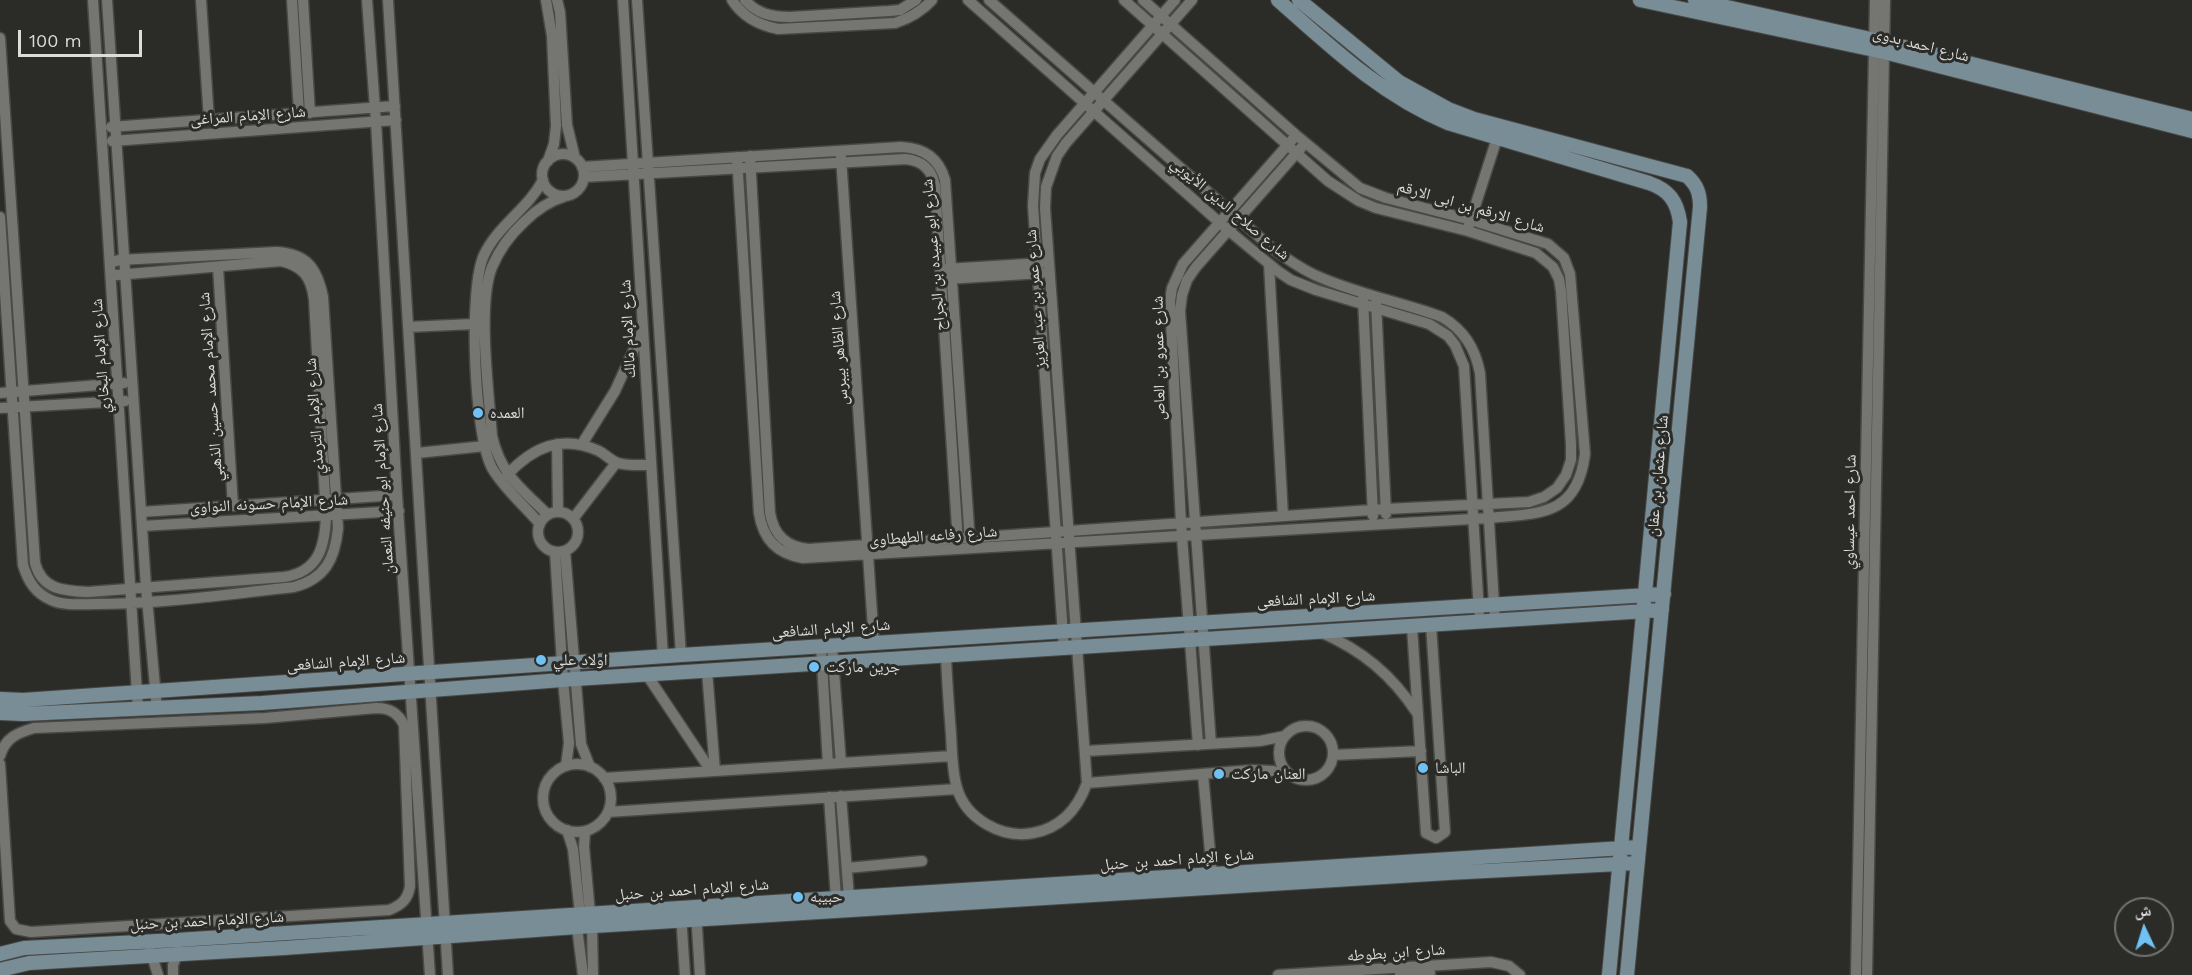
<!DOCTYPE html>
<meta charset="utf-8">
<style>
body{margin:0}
#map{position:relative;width:2192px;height:975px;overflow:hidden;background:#2b2c28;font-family:"Work Sans","Noto Naskh Arabic",sans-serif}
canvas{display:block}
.north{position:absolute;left:2114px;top:897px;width:60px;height:60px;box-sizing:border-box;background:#2b2c28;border:2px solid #72726f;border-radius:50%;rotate:356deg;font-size:16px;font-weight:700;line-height:24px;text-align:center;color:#dcdcda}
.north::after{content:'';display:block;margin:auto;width:21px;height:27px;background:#70c1f4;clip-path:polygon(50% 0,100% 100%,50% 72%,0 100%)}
.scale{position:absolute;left:18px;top:30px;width:124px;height:27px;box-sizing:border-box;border:3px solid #dcdcda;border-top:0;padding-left:8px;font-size:18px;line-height:21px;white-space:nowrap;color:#dcdcda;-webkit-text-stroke:4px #2b2c28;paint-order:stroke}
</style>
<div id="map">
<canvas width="2192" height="975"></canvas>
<div class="north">ش</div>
<div class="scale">100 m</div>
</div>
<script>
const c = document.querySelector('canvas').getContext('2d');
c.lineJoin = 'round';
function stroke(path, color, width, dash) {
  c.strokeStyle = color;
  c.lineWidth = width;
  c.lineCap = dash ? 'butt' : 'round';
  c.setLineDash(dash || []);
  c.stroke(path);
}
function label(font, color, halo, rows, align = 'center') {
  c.font = font + ' "Work Sans","Noto Naskh Arabic",sans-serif';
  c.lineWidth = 6;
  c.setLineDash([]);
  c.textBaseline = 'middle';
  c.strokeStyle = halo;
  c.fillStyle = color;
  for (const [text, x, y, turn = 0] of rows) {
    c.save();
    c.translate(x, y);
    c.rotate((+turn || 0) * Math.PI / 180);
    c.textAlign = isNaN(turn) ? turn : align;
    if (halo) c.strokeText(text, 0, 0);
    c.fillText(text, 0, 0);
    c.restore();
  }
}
const street = new Path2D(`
 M 93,0 L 138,709
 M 107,0 L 146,587 L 157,709
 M 201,0 L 209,120
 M 292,0 L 299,113
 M 303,0 L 310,113
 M 367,0 L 376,122 L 397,495 L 430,975
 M 388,0 L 448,975
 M 546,0 L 552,36 L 556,126 L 554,144 L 548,161
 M 557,0 L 560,12 L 567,125 L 575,158
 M 623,0 L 663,657
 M 637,0 L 681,655
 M 732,0 C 743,17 758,25 778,29 L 895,23 C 910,18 921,12 932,0
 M 745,0 C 757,14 772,17 790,17 L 889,11 L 900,10 L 916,0
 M 968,0 L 1228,230 L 1279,272 L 1291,280 L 1316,290 L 1429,324 L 1448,336 L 1455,345 L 1464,366 L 1479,612
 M 989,0 L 1273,249 C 1287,259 1301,269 1317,276 C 1357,294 1401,302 1442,317 C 1464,330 1475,348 1480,373 L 1495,621
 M 0,38 L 35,563 C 42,590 64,591 88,592 L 284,577 C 319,572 325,546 326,516 L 314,299 C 311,277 303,266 281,261 L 117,275 L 111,274
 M 111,127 L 395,106
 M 112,141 L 396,120
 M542 175a21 21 0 1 1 42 0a21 21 0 1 1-42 0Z
 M 750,156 L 770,513 C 774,536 787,547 809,549 L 1386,509 L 1529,502 L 1544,497 L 1557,488 L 1566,475 L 1571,460 L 1571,444 L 1561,291 L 1559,279 L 1553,267 L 1536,253 L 1468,231 L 1376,208 L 1359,201 L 1328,181 L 1124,0
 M 737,157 L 759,513 C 763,539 777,554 803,558 L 1489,518 C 1541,513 1577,516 1585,454 L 1570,274 L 1564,258 L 1548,244 L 1471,220 L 1386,198 L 1360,188 L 1296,135 L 1143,0
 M 841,157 L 874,643
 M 582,167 L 901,147 C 923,148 939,158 945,180 L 970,542
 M 584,177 L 906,159 C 923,161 932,170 935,186 L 958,543
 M 0,217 L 23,565 C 28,581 35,593 51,600 C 64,606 82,604 96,604 C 162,604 228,594 294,587 C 325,579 335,559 338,528 L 323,297 C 317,268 307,254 277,252 L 119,260 L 110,263
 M 1469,225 L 1499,132
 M 1269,264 L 1283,516
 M 218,267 L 233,506
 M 946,269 L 1042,263
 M 947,279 L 1042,273
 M 1363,298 L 1373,516
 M 1376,302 L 1386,514
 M 408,327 L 474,324
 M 0,393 L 124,383
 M 0,408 L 125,401
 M 557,444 L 558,512
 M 582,444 L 615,391 L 641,334
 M 417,453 L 485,446
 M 507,475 C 533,447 562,434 599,451 C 605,454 611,461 618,463 C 628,466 640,465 650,465
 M 141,512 L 397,495
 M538 532a20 20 0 1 1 40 0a20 20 0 1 1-40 0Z
 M 548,515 C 521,488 501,475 492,436 C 489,394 477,304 492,267 C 499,250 510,235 524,222 C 536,210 549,201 566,196
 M 573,519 L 616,463
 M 540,524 C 525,506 504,489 492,468 C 474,435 468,289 484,255 C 498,225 528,209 543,180
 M 142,526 L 399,511
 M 565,551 L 581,744 L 590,767
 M 555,552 L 563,680 L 569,743 L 566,766
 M 1412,627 L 1426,833 L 1436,838 L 1445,832 L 1431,625
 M 1320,632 C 1362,650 1392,675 1417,713
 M 832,646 L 841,763
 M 821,647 L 828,764
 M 1064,649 L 1033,206 L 1035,173 L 1040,159 L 1057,135 L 1175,0
 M 946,656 C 947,682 949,708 951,734 C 952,751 952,771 957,788 C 966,819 1002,839 1033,833 C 1061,828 1078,808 1087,783 L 1045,208 L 1046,187 L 1057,156 L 1066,143 L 1192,0
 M 707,671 L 715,771
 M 647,675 L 711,771
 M1279 753a27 27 0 1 1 54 0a27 27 0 1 1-54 0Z
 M 1211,744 L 1180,311 L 1182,295 L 1187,280 L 1196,267 L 1301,148
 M 1198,745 L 1181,523 L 1170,301 L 1172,288 L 1183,264 L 1292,140
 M 1086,751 L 1260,741 L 1285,736
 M 1333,755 L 1421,751
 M 0,756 C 5,738 17,733 34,728 L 265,718 L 376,708 C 390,708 398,713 404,725 L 410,886 C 408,899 402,905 389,910 L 31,932 L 16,929 L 10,921 L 0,764
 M543 798a34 34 0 1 1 68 0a34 34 0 1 1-68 0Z
 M 1203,774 L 1212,874
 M 604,778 L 952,756
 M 1087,783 L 1252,770 L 1273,771 L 1289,775
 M 841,796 L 849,897
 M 829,797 L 836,898
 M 608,812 L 957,789
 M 567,830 L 573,849 L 580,914
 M 585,831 L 584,847 L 590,913
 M 847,868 L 922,861
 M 696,912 L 700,975
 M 681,914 L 685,975
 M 592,926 L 593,975
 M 577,927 L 583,975
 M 150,950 L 158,975
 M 173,975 L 173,965 L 179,950
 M 1278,975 L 1491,962 L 1509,966 L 1520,975
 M 1400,975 L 1430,973
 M 1856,975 L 1875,0
 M 1867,975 L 1885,0`);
const secondary = new Path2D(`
 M 1278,0 C 1331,47 1381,95 1448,123 L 1649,183 C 1669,190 1677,201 1680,222 L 1609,975
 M 1299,0 L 1399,82 L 1448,109 L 1474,119 L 1687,176 C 1697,185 1700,193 1700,207 L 1627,975
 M 1640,0 L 1884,52 L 2192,131
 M 1695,0 L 1884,42 L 2192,119
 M 0,699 L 23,700 L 155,691 L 681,655 L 1664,594
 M 0,713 L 23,714 L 262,703 L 575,679 L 1662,610
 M 0,954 L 24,948 L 177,940 L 1639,847
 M 0,970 L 29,963 L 284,948 L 577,927 L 1448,873 L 1637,863`);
stroke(street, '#484845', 13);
stroke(secondary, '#484845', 16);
stroke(street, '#757571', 10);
stroke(secondary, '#798d97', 14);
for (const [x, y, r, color] of [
 [478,413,6,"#70c1f4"],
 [541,660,6,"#70c1f4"],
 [814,667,6,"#70c1f4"],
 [1423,768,6,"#70c1f4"],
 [1219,774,6,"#70c1f4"],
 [798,897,6,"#70c1f4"]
]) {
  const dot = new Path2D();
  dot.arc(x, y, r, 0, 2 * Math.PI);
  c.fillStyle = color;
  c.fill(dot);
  stroke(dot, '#2b2c28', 2);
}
label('16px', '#dcdcda', '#2b2c28', [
 ["شارع احمد بدوى",1921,45,14],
 ["شارع الإمام المراغى",248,116,-4],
 ["شارع الارقم بن ابى الارقم",1471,207,16],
 ["شارع صلاح الدين الأيوبي",1230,209,40],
 ["شارع ابو عبيده بن الجراح",934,255,-95],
 ["شارع عمر بن عبد العزيز",1036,299,-94],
 ["شارع الإمام مالك",628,329,-93],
 ["شارع الظاهر بيبرس",839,348,-94],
 ["شارع الإمام البخاري",101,356,-94],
 ["شارع عمرو بن العاص",1159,358,-91],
 ["شارع الإمام محمد حسين الذهبي",211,387,-94],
 ["شارع الإمام الترمذي",315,416,-94],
 ["شارع عثمان بن عفان",1658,476,-85],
 ["شارع الإمام ابو حنيفه النعمان",383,489,-94],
 ["شارع الإمام حسونه النواوى",269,504,-3],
 ["شارع احمد عيساوي",1850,512,-89],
 ["شارع رفاعه الطهطاوى",933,536,-4],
 ["شارع الإمام الشافعى",1316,599,-3],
 ["شارع الإمام الشافعى",831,629,-4],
 ["شارع الإمام الشافعى",346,662,-4],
 ["شارع الإمام احمد بن حنبل",1177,860,-4],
 ["شارع الإمام احمد بن حنبل",692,890,-4],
 ["شارع الإمام احمد بن حنبل",207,921,-3],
 ["شارع ابن بطوطه",1396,953,-4]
]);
label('16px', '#dcdcda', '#2b2c28', [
 ["العمده",490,413],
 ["اولاد علي",553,660],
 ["جرين ماركت",826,667],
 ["الباشا",1435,768],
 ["العنان ماركت",1231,774],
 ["حبيبه",810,897]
], 'left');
</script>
